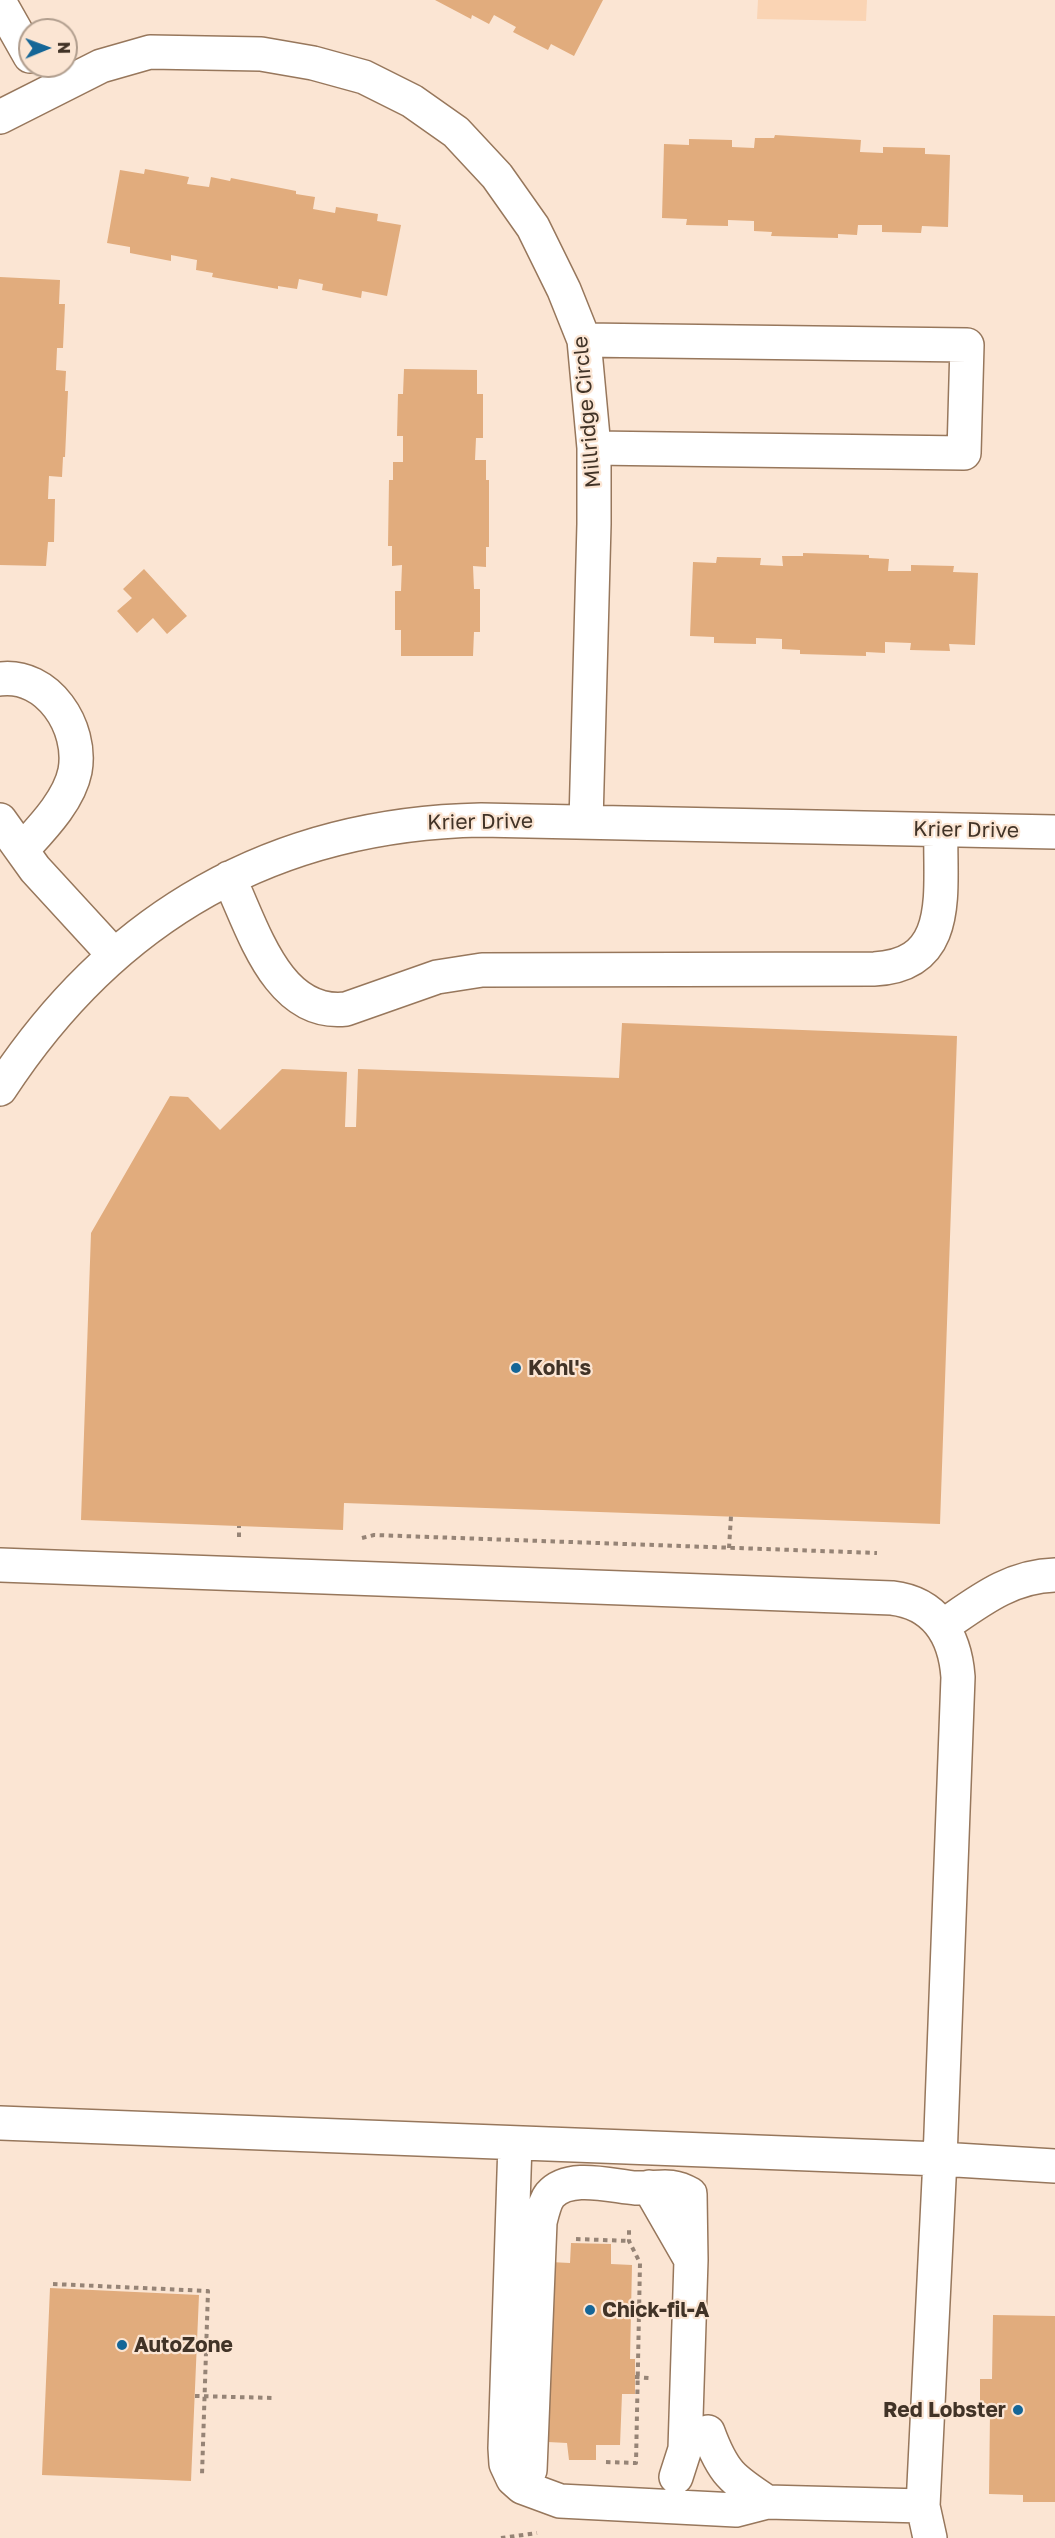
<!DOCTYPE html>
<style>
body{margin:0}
#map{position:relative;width:1055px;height:2538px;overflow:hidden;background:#fbe5d3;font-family:"Golos Text",sans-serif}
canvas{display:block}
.north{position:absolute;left:18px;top:18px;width:60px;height:60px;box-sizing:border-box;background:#fbe5d3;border:2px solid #b19e8e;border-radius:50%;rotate:89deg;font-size:16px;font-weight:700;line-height:24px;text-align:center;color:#413327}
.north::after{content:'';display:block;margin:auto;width:21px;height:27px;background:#156697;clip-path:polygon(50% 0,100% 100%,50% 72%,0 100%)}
</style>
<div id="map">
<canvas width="1055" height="2538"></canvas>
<div class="north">N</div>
</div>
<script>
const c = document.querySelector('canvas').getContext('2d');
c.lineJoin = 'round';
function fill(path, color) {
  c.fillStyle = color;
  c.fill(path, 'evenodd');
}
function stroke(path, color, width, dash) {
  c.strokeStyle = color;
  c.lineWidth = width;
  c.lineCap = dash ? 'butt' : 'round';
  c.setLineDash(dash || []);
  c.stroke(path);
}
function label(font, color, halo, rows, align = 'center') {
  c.font = font + ' "Golos Text",sans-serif';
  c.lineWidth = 4.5;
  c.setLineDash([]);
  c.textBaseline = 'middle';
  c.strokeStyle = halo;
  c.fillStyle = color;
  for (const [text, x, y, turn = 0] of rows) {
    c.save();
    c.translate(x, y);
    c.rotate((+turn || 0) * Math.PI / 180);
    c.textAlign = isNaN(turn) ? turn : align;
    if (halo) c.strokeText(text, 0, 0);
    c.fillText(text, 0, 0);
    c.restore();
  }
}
fill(new Path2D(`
 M 758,0 L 867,0 L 866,21 L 757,19 Z`), '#fad4b4');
fill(new Path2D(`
 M 435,0 L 603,0 L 574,56 L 551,44 L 548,50 L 513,32 L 516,27 L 494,15 L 489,24 L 472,15 L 471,19 Z
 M 775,135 L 861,140 L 860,152 L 883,153 L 883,147 L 925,148 L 925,154 L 950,155 L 948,227 L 922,226 L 921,233 L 882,232 L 882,225 L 858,225 L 857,235 L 838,234 L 838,238 L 771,236 L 772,232 L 754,231 L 754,221 L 728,220 L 728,226 L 686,225 L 687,219 L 662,218 L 664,144 L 689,145 L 689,139 L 732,140 L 732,147 L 754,148 L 755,138 L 774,138 Z
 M 145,169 L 189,177 L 187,184 L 209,187 L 211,177 L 230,181 L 231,178 L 296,191 L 296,194 L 315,197 L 313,209 L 335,213 L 336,207 L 378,214 L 377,221 L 401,225 L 387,296 L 362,291 L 361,298 L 322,290 L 323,284 L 299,279 L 297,289 L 278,286 L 278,289 L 212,277 L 213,273 L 196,270 L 197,260 L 171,255 L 171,261 L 130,253 L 130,247 L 107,243 L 120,170 L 144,174 Z
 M 0,277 L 60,280 L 59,304 L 65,304 L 63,348 L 57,348 L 56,370 L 66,371 L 65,391 L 68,391 L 65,457 L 63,457 L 62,477 L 49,476 L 48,499 L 55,499 L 54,542 L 48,542 L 46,566 L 0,565 Z
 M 404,369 L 477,370 L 477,394 L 483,394 L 483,438 L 476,438 L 475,460 L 486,460 L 486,480 L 489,480 L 489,547 L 486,547 L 486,567 L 473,566 L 474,589 L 480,589 L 480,632 L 474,632 L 473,656 L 401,656 L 401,630 L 395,630 L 395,591 L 401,591 L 402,565 L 392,566 L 392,546 L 388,546 L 389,480 L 393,480 L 393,462 L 403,462 L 403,436 L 397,436 L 398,394 L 403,394 Z
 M 803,553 L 869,555 L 869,558 L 889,559 L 888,571 L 911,571 L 911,565 L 954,566 L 953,572 L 978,573 L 975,645 L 949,644 L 950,651 L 910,650 L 911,643 L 885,642 L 885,653 L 866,652 L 866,656 L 800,654 L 800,650 L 782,649 L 782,639 L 756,638 L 756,644 L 714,643 L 714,637 L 690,636 L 693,562 L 716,563 L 717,557 L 761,558 L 760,565 L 783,566 L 782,556 L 803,556 Z
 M 144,569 L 187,616 L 167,634 L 153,618 L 137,633 L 117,611 L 132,598 L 123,589 Z
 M 622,1023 L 957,1036 L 940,1524 L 344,1503 L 343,1530 L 81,1520 L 91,1233 L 170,1096 L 188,1097 L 220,1130 L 282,1069 L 347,1072 L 345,1127 L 356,1127 L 358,1069 L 619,1078 Z
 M 571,2243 L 611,2244 L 611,2264 L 632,2265 L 630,2359 L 635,2359 L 635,2394 L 622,2394 L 620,2445 L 596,2445 L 596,2460 L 569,2460 L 567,2443 L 548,2442 L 550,2262 L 570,2263 Z
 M 50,2288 L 199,2295 L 191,2481 L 42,2475 Z
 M 993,2315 L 1055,2316 L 1055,2502 L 1023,2502 L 1023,2495 L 989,2494 L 990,2413 L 980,2413 L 980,2379 L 992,2379 Z`), '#e1ac7d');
const minor = new Path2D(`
 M 0,3 L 30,56
 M 0,117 L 101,66 L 150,52 L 261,54 L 313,63 L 364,77 L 412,101 L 456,132 L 497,176 L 533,227 L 564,290 L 584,340 L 594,448 L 594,524 L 586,822
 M 584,340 L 967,345 L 964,453 L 594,448
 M 0,679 C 48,673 83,727 75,771 C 69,801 41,829 22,850
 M 0,820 L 35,869 L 114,955
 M 229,878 C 253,928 277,1017 346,1009 L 437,977 L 482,970 L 874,969 C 955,965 939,890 941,830
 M 0,1089 C 113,916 274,824 481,820 L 1055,832
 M 0,1565 L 892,1598 C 935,1603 955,1635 958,1677 L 940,2159 L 923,2506 L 930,2538
 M 943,1626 C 978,1602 1010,1576 1055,1575
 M 0,2123 L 940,2159 L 1055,2166
 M 515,2143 L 505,2448 L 506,2464 L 513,2479 L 522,2487 L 560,2501 L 736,2510 L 767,2502 L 923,2506
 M 649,2187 L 691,2260 L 685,2449 L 676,2477
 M 708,2432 C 723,2473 732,2479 767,2502
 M 530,2470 L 540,2222 C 542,2214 545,2201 550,2195 C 569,2173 611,2186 636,2188 C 658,2189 670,2182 690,2194 L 691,2260`);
stroke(minor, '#97775c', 36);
stroke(new Path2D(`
 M 239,1537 L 239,1526
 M 362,1538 L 374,1535 L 877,1553
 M 729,1548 L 731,1516
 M 576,2239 L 629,2241
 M 53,2284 L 208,2291 L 202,2475
 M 635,2377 L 649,2378
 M 195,2396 L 274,2398
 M 969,2405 L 969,2407 L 980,2408
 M 606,2462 L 636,2463 L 640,2263 L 629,2241 L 629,2230
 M 501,2538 L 537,2533`), '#968476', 4, [4.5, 4.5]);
stroke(minor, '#fff', 33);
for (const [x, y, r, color] of [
 [516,1368,6,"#156697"],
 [590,2310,6,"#156697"],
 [122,2345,6,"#156697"],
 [1018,2410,6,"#156697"]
]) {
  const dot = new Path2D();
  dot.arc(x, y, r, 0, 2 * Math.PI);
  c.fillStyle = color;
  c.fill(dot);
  stroke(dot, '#fbe5d3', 2);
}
label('21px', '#413327', '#fbe5d3', [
 ["Millridge Circle",587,412,-95],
 ["Krier Drive",480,822,-1],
 ["Krier Drive",966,830,1]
]);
label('bold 21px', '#413327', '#fbe5d3', [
 ["Kohl's",528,1368],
 ["Chick-fil-A",602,2310],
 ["AutoZone",134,2345],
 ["Red Lobster",1006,2410,"right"]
], 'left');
</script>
